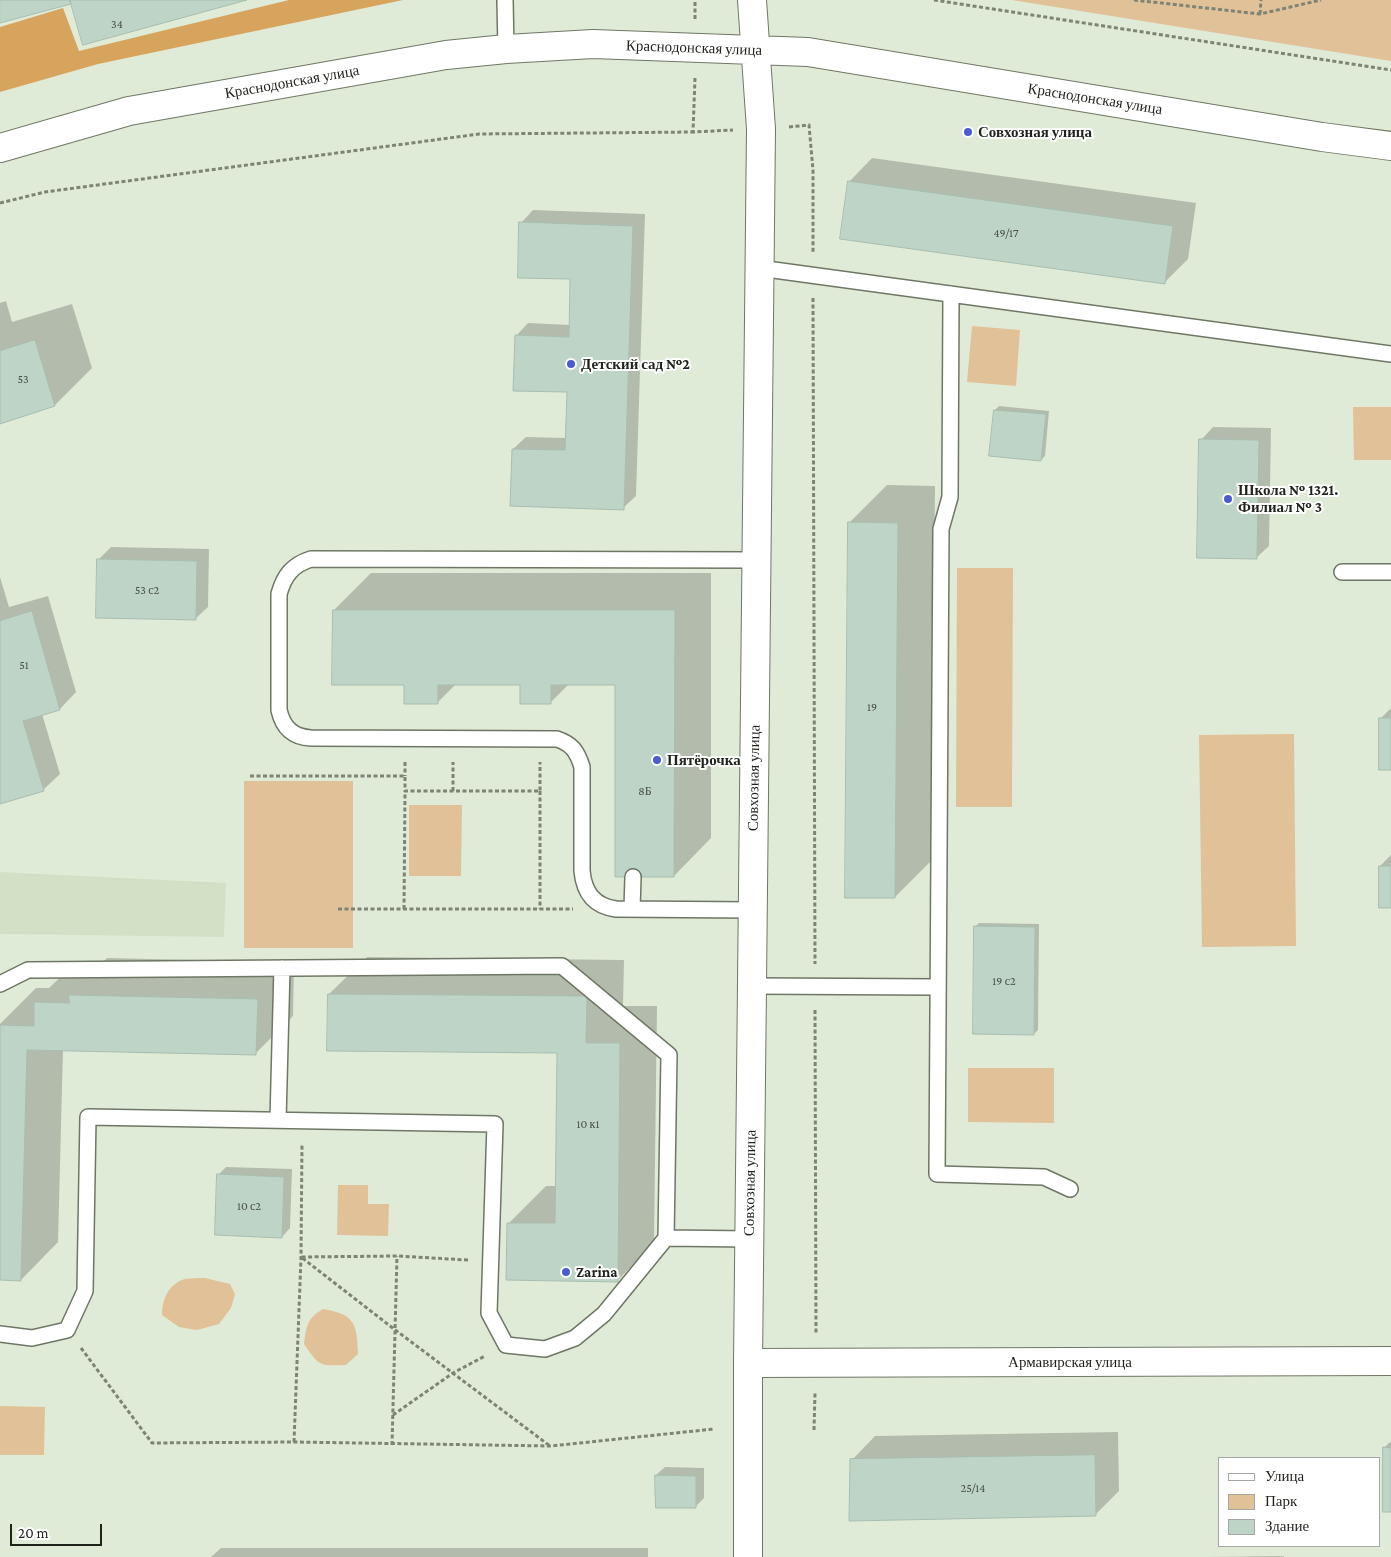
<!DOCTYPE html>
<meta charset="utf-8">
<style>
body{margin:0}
#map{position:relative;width:1391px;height:1557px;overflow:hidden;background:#e0ebd7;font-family:"Crimson Pro",serif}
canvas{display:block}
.legend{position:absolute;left:1218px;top:1457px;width:162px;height:90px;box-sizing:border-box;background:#fff;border:1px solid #a5a7a4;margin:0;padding:6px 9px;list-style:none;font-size:15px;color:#1f231b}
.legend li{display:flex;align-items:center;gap:10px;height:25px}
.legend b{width:25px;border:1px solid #a5a7a4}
.scale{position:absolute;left:10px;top:1524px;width:92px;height:22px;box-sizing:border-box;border:2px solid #1f231b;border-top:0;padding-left:6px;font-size:15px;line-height:18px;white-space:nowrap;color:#1f231b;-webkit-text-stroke:4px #fff;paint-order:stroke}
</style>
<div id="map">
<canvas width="1391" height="1557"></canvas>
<ul class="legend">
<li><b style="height:6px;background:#fff"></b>Улица</li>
<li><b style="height:14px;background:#e1c198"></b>Парк</li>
<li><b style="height:14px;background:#bed4c6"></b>Здание</li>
</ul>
<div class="scale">20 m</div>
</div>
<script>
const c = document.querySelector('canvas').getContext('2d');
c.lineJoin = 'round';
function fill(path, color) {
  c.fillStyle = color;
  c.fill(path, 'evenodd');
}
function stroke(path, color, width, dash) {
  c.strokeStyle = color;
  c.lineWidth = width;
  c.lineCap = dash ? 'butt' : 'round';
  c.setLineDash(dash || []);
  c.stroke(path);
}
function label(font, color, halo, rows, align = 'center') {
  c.font = font + ' "Crimson Pro",serif';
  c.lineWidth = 4;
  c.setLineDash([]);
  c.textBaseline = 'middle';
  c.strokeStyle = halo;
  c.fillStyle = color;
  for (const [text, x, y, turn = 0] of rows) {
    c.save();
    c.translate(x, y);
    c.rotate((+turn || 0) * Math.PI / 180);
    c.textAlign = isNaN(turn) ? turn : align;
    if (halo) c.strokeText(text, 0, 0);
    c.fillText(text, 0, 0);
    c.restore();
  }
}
fill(new Path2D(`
 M 0,872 L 226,883 L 224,937 L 0,934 Z`), '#d2e1c5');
fill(new Path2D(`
 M 1012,0 L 1391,0 L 1391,61 Z
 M 972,326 L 1020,330 L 1016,386 L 967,382 Z
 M 1353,407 L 1391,407 L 1391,460 L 1354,460 Z
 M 957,568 L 1013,568 L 1012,807 L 956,807 Z
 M 1294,734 L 1296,946 L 1202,947 L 1199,735 Z
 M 244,781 L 353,781 L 353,948 L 244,948 Z
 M 409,805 L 462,805 L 461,876 L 409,876 Z
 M 968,1068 L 1054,1068 L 1054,1123 L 968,1122 Z
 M 338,1185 L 368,1185 L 368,1204 L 389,1204 L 388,1236 L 337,1235 Z
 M 205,1278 L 230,1284 L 235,1294 L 231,1308 L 219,1324 L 197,1330 L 179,1327 L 162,1315 C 162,1300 168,1284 185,1279 C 191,1278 199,1278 205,1278 Z
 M 323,1309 C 355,1314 357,1324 358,1354 L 346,1365 C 319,1366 319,1366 304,1344 C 306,1327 307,1318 323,1309 Z
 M 0,1406 L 45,1407 L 44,1455 L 0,1455 Z`), '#e1c198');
fill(new Path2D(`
 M 289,0 L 403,0 L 98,64 L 0,92 L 0,27 L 63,8 L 79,51 Z`), '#d7a45d');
fill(new Path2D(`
 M 872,158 L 1196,203 L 1188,259 L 1164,283 L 849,182 Z
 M 533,210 L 645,214 L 636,496 L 623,508 L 513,449 L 526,437 L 567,438 L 568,391 L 516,336 L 528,323 L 570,325 L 572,278 L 521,223 Z
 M 6,301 L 12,322 L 72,304 L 92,368 L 55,405 L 0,422 L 0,303 Z
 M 999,406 L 1049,411 L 1045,456 L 1041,460 L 995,410 Z
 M 1213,427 L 1271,428 L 1269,546 L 1256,558 L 1201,440 Z
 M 887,485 L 935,486 L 932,860 L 895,897 L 849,523 Z
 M 111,547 L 209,549 L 208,607 L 195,619 L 99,559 Z
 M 371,573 L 711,573 L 711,838 L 674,876 L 616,684 L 569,684 L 550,703 L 521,684 L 456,684 L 437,703 L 406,684 L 334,610 Z
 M 0,577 L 9,607 L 48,596 L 76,692 L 60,709 L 42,714 L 60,774 L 43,790 L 0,803 Z
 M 1391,708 L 1391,769 L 1380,719 Z
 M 1391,855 L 1391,906 L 1380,866 Z
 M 979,923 L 1039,924 L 1038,1030 L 1034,1034 L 975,927 Z
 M 367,957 L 624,960 L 623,1006 L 657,1006 L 654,1243 L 617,1281 L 509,1223 L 546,1186 L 556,1186 L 558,1052 L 329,994 Z
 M 107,958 L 294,962 L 293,1016 L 256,1053 L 63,1049 L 58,1242 L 21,1280 L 0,1279 L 0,1024 L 36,988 L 49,988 L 73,965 L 99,966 Z
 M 226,1167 L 292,1169 L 290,1228 L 282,1237 L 218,1175 Z
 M 1118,1432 L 1119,1491 L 1095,1515 L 852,1460 L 875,1436 Z
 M 1391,1441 L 1391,1510 L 1384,1448 Z
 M 665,1467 L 704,1468 L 704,1498 L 695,1507 L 656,1475 Z
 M 221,1548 L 648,1548 L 648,1557 L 211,1557 Z
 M 1284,1556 L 1284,1557 L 1205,1557 L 1206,1557 Z`), '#0003');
const building = new Path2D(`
 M 0,0 L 70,0 L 71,4 L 0,23 Z
 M 70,0 L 247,0 L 83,45 Z
 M 848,181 L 1173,226 L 1165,284 L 840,239 Z
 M 519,222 L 633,226 L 624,510 L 510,506 L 512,449 L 565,450 L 567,392 L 513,391 L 515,335 L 569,337 L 570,279 L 518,278 Z
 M 35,340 L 55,406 L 0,424 L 0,351 Z
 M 994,410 L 1046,414 L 1041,461 L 989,456 Z
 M 1199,439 L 1259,440 L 1257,559 L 1197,558 Z
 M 848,522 L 898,523 L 895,898 L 845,898 Z
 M 97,559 L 197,561 L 196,620 L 96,618 Z
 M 333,610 L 675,610 L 674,877 L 615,877 L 615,685 L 551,685 L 551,704 L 520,704 L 520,685 L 438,685 L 438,704 L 404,704 L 404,685 L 332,685 Z
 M 32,611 L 60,710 L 23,721 L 44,791 L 0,804 L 0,621 Z
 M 1379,718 L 1391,718 L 1391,770 L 1379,770 Z
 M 1379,866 L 1391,866 L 1391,908 L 1379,908 Z
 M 974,926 L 1035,927 L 1034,1035 L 973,1034 Z
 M 328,994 L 587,996 L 586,1043 L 620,1043 L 618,1282 L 506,1280 L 507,1223 L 555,1223 L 557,1053 L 327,1051 Z
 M 69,995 L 258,999 L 256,1055 L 27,1050 L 21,1281 L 0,1280 L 0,1025 L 34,1026 L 34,1002 L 69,1003 Z
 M 217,1174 L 284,1177 L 282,1238 L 215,1235 Z
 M 1383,1447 L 1391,1448 L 1391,1512 L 1383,1512 Z
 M 1095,1455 L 1096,1516 L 849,1521 L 850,1459 Z
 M 655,1475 L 696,1476 L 696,1508 L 656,1508 Z`);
fill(building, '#bed4c6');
stroke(building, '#a7bdb0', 1);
const lane = new Path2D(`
 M 505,0 L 506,49
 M 759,268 L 1391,354
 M 951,294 L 950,497 L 941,529 L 937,1174 L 1044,1177 L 1070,1189
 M 1342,572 L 1391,572
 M 632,909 L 633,877
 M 753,910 L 616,909 C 594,906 584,892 582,871 L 582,767 C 577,751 572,744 557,739 L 311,738 C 293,737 283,728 279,710 L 279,594 C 284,576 292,565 311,559 L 757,560
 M 0,984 L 28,970 L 562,966 L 669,1055 L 666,1238 L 604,1314 L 575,1338 L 545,1349 L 506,1345 L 489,1313 L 495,1124 L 88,1117 L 85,1291 L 67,1330 L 32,1338 L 0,1334
 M 752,986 L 938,987
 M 278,1120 L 282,968
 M 666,1238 L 750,1239`);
const street = new Path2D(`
 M 748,1363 L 1391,1361`);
const secondary = new Path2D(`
 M 0,148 L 129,111 L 446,55 L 506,49 L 593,44 L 808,52 L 1322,137 L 1391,146
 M 748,1557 L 748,1363 L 761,129 L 752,0`);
stroke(lane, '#6e7765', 18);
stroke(street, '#6e7765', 30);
stroke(secondary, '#6e7765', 30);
stroke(new Path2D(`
 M 934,0 L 1391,70
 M 1134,0 L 1260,14 L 1321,0
 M 1260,14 L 1261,0
 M 695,19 L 695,0
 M 695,78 L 693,132 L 733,130
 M 789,127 L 809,125 L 813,170 L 813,252
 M 0,203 L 45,192 L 479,134 L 693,132
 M 813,298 L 815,964
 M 405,762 L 405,776
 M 250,776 L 405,776 L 405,791 L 540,791 L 540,762
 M 453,791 L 453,762
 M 540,791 L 540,909
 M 338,909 L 573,909
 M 404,909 L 405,791
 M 815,1010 L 816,1334
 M 468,1260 L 397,1256 L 301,1257 L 394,1329 L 550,1446
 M 81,1348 L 152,1443 L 294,1442 L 551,1446 L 714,1429
 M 393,1415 L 453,1373 L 485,1356
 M 814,1430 L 815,1393
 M 294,1442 L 301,1257 L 302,1144
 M 392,1445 L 397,1256`), '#7d8476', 3, [4, 2.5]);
stroke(lane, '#fff', 15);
stroke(street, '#fff', 28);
stroke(secondary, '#fff', 28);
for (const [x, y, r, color] of [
 [968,132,5,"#4c5bd0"],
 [571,364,5,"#4c5bd0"],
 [1228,499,5,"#4c5bd0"],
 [657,760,5,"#4c5bd0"],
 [566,1272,5,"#4c5bd0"]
]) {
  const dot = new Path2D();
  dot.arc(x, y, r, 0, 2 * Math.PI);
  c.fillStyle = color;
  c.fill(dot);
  stroke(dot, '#fff', 2);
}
label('12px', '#474f46', null, [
 ["34",117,24],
 ["49/17",1006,233],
 ["53",23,379],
 ["53 с2",147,590],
 ["51",24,665],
 ["19",872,707],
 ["8Б",645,791],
 ["19 с2",1004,981],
 ["10 к1",588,1124],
 ["10 с2",249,1206],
 ["25/14",973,1488]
]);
label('15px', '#1f231b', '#fff', [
 ["Краснодонская улица",694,48,2],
 ["Краснодонская улица",292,82,-10],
 ["Краснодонская улица",1095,99,9],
 ["Совхозная улица",754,778,-89],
 ["Совхозная улица",750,1183,-89],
 ["Армавирская улица",1070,1362]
]);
label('bold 15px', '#1f231b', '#fff', [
 ["Совхозная улица",978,132],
 ["Детский сад №2",581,364],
 ["Школа № 1321.",1238,490],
 ["Филиал № 3",1238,507],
 ["Пятёрочка",667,760],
 ["Zarina",576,1272]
], 'left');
</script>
